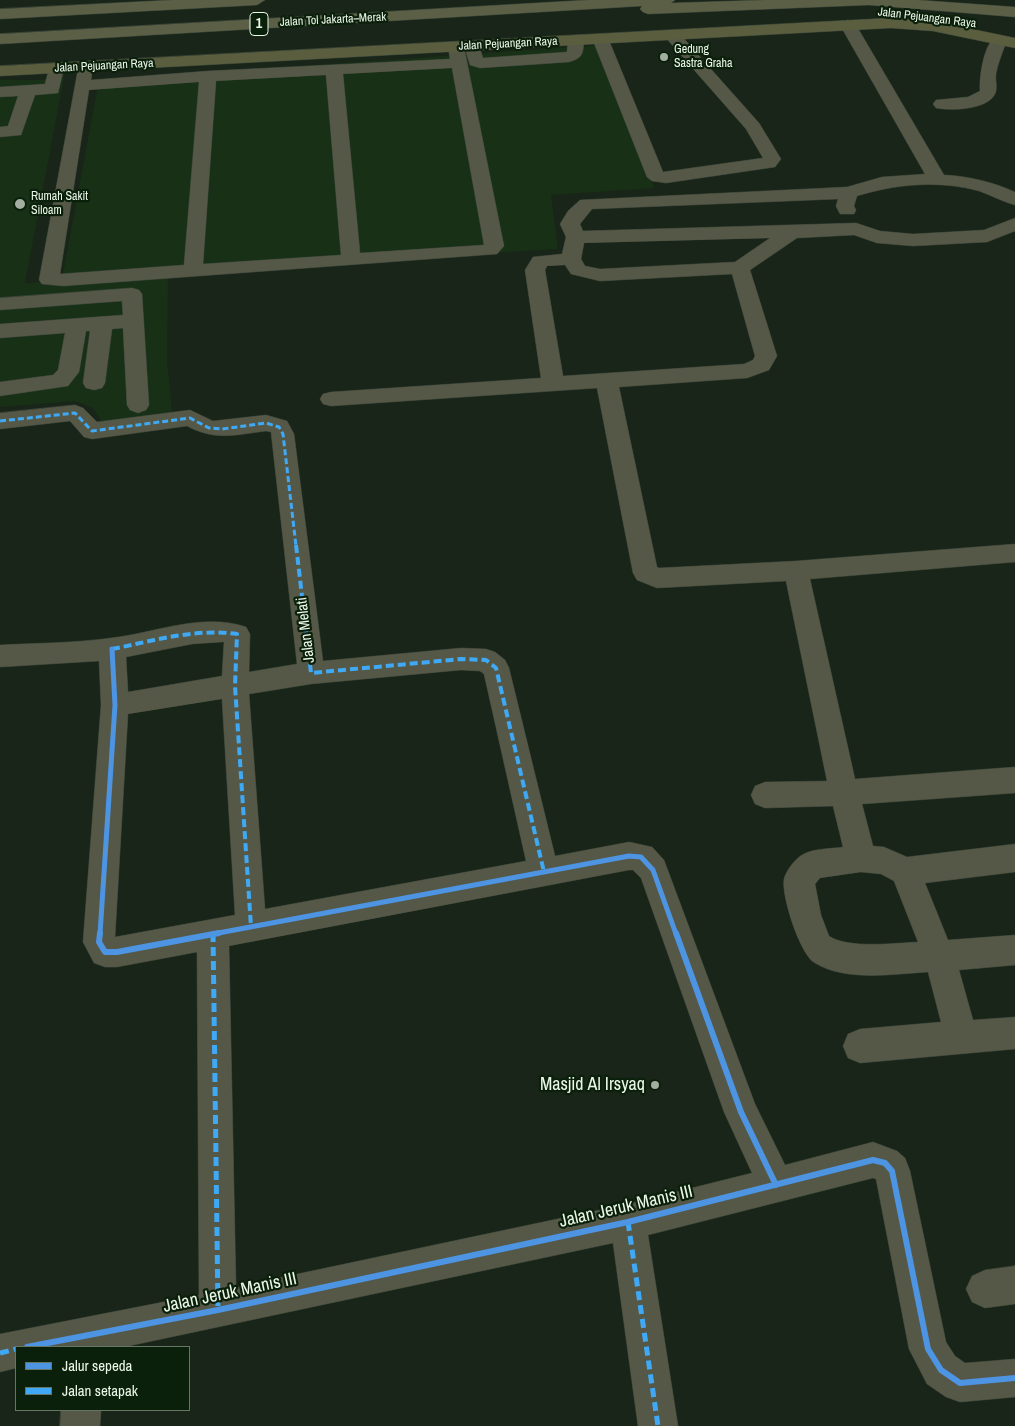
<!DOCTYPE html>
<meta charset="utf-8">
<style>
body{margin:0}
#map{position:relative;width:1015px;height:1426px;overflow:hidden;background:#192519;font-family:"Archivo Narrow",sans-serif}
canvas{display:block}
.legend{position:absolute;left:15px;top:1346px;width:175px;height:65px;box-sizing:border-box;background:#0b200b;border:1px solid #657664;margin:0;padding:6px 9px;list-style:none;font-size:15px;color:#ebf8e9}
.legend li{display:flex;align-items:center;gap:10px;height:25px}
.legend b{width:25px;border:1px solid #657664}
</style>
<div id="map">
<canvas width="1015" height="1426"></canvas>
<ul class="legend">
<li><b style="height:6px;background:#4d94e3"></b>Jalur sepeda</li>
<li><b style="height:6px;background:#3fa9f5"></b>Jalan setapak</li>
</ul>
</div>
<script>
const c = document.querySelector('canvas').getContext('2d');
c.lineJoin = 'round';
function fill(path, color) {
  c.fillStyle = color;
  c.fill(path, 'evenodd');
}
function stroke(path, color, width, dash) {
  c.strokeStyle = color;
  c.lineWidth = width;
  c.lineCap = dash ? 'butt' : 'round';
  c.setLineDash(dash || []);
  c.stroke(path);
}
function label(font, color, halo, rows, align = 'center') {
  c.font = font + ' "Archivo Narrow",sans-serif';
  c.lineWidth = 4.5;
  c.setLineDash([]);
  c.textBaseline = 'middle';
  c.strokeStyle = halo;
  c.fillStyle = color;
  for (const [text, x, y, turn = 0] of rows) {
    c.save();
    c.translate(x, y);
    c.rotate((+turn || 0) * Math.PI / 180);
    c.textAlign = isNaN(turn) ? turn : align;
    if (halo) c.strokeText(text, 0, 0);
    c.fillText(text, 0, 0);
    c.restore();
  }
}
fill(new Path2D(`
 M 603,45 L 654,188 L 551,195 L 558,249 L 62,279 L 99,80 Z
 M 65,72 L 25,283 L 168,274 L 167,360 L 173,420 L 106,427 L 93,408 L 75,401 L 0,407 L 0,80 L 53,80 Z`), '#173016');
const minor = new Path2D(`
 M 848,20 L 856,25 L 944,175 C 968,176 993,182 1015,192 L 1015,205 C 1003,202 991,195 979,191 C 939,180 896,184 857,196 L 854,206 L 856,210 L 854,214 L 840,214 L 836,206 L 838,199 L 592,209 L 580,224 L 583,231 L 856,223 L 880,231 L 913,234 L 984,230 L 1015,218 L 1015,231 L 987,242 L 913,246 L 877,243 L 854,235 L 797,238 L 750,270 L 777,356 L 769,370 L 747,378 L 619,387 L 657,567 L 659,568 L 796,561 L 1015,544 L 1015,562 L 810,579 L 855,779 L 1015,767 L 1015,793 L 862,804 L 873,846 L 884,847 L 907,857 L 1015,844 L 1015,872 L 925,883 L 948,940 L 1015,935 L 1015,965 L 959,970 L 973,1020 L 1015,1017 L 1015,1049 L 860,1063 L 848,1058 L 843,1046 L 848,1034 L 860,1029 L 941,1022 L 928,972 C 893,974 846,982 815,963 C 800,955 781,895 784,879 C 786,871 795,859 802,855 C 813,848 831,849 843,847 L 833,806 L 765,808 L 755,804 L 751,795 L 755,786 L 765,782 L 827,781 L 786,581 L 657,588 L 637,580 L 633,573 L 597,388 L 331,406 L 323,404 L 320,399 L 323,394 L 331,392 L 541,378 L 525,270 L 533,257 L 562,254 L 566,237 L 560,224 L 568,211 L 580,200 L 847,187 L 882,177 L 925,174 L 840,25 ZM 770,238 L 735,262 L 600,269 L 585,266 L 581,259 L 584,243 ZM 565,265 L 571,274 L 600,281 L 732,274 L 755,356 L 753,360 L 744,364 L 563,376 L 545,270 L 547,266 ZM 861,872 L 881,874 L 894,881 L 918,942 C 895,943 848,949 829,936 L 821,915 L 815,884 L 820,878 Z
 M 672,30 L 678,32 L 759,123 L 781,159 L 775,167 L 666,183 L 652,181 L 647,177 L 592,38 L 594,35 L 606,35 L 608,38 L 663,172 L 763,158 L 746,129 L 666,38 L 664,35 Z
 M 576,35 L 584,40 C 583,54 583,58 569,62 L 480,68 L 470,65 L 464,46 L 466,43 L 478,43 L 483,58 L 567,52 L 568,40 Z
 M 999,35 L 1007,40 C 1003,51 998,63 996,74 C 995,80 998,88 995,94 C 987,110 951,111 936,108 L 933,104 L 936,100 L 968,97 L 980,91 C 979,77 984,39 999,35 Z
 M 456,42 L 464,47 L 504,246 L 497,254 L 63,286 L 42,284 L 39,280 L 79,64 L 91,64 L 93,67 L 91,80 L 208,71 L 450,59 L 448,47 ZM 452,68 L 484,245 L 360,253 L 343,74 ZM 326,75 L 341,255 L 203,264 L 216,81 ZM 199,82 L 184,265 L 60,274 L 89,90 Z
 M 56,63 L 62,65 L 64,68 L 58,93 L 35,95 L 21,135 L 0,137 L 0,127 L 8,126 L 18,96 L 0,97 L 0,87 L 45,84 L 50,65 Z
 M 132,288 L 139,290 L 142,294 L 149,405 L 146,410 L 138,413 L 130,410 L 127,405 L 123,328 L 112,329 L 105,383 L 102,388 L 94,390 L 86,388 L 83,383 L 90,331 L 86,331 L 79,372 L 68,386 L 0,396 L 0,382 L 53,375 L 58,370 L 65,333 L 0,338 L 0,324 L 123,315 L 122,301 L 0,310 L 0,298 Z
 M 75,405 L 83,408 L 97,422 L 190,410 L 213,421 L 266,415 L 287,421 L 294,434 L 323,661 L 461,648 L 486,649 L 495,652 L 505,660 L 509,668 L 555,856 L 629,842 L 652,847 L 664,860 L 755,1104 L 785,1165 L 873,1142 L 897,1151 L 905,1158 L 910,1171 L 946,1342 L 955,1356 L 965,1363 L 1015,1359 L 1015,1397 L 960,1402 L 946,1397 L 927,1384 L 909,1349 L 876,1179 L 873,1178 L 648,1235 L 678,1426 L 638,1426 L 613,1243 L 124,1347 L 16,1347 L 16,1368 L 0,1372 L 0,1334 L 199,1295 L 197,952 L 117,967 L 105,967 L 94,963 L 83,942 L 101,705 L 99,661 L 0,667 L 0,645 C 37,643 74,643 111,638 C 155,633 202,612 246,627 L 250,634 L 249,672 L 297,664 L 271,432 L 266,431 C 235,435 215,441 187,426 L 92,439 L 84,437 L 70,421 L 0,429 L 0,413 ZM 224,642 L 222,676 L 128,692 L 126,657 L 192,644 ZM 461,670 L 480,671 L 484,674 L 526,861 L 265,909 L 249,694 L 311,684 ZM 222,699 L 235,915 L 115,937 L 128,714 ZM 629,870 L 633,870 L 641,878 L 724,1112 L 752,1173 L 628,1204 L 236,1287 L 229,946 Z
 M 1015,1266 L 1015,1304 L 985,1308 L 972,1302 L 966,1289 L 972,1276 L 985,1270 Z
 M 61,1410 L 101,1410 L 100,1426 L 60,1426 Z`);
const major = new Path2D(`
 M 891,18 L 933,21 L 1015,38 L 1015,48 L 933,31 L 891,28 L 0,76 L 0,66 Z`);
const highway = new Path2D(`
 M 172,0 L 265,0 L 257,5 L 0,19 L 0,9 Z
 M 588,0 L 675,0 L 671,3 L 764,0 L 918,0 L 1015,7 L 1015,17 L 869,5 L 648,14 L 643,12 L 640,9 L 642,6 L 0,44 L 0,34 Z`);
stroke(minor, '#374237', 1);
stroke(major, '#374237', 1);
stroke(highway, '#374237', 1);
fill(minor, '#555846');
fill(major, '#5a5e3f');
fill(highway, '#5a5f46');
stroke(new Path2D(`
 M 0,421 L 75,413 L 92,431 L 190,418 L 209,428 L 222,429 L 266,423 L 279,427 L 283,434 L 296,546`), '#3fa9f5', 3, [6, 3]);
stroke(new Path2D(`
 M 296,545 L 311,673 L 461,659 L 486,660 L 496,668 L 544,872
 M 112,649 C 153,641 195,628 237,634 L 235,686 L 251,927`), '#3fa9f5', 4, [8, 4]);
stroke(new Path2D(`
 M 213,933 L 218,1310
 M 628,1222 L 658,1426
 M 0,1353 L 16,1349`), '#3fa9f5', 5, [9, 5]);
stroke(new Path2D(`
 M 100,934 L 115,705 L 112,649
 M 213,934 L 629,856 L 641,857 L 653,870 L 676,934`), '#4d94e3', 5);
stroke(new Path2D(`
 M 100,933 L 99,942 L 105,952 L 117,952 L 219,933
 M 676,933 L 741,1112 L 776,1185
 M 27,1347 L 218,1310 L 628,1222 L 873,1160 L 885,1163 L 892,1171 L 928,1349 L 941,1370 L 960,1383 L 1015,1378`), '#4d94e3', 6);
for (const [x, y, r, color] of [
 [664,57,5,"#a2aea0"],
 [20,204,6,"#a2aea0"],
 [655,1085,5,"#a2aea0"]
]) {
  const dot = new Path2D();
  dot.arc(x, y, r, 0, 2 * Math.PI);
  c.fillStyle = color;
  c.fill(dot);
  stroke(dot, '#0b200b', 2);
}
label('12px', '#ebf8e9', '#0b200b', [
 ["Jalan Pejuangan Raya",927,18,7],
 ["Jalan Tol Jakarta–Merak",333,20,-3],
 ["Jalan Pejuangan Raya",508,44,-3],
 ["Jalan Pejuangan Raya",104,66,-3]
]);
label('12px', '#ebf8e9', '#0b200b', [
 ["Gedung",674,50],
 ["Sastra Graha",674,64],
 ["Rumah Sakit",31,197],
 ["Siloam",31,211]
], 'left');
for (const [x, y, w] of [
 [259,24,18]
]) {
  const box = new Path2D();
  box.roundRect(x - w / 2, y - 11.5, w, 23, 4);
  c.fillStyle = '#0b200b';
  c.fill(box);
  stroke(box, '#ebf8e9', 1);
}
label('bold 14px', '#ebf8e9', null, [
 ["1",259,24]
]);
label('15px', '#ebf8e9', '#0b200b', [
 ["Jalan Melati",306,630,-97]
]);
label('18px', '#ebf8e9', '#0b200b', [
 ["Masjid Al Irsyaq",645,1085]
], 'right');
label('18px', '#ebf8e9', '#0b200b', [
 ["Jalan Jeruk Manis III",626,1207,-13],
 ["Jalan Jeruk Manis III",230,1293,-12]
]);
</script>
